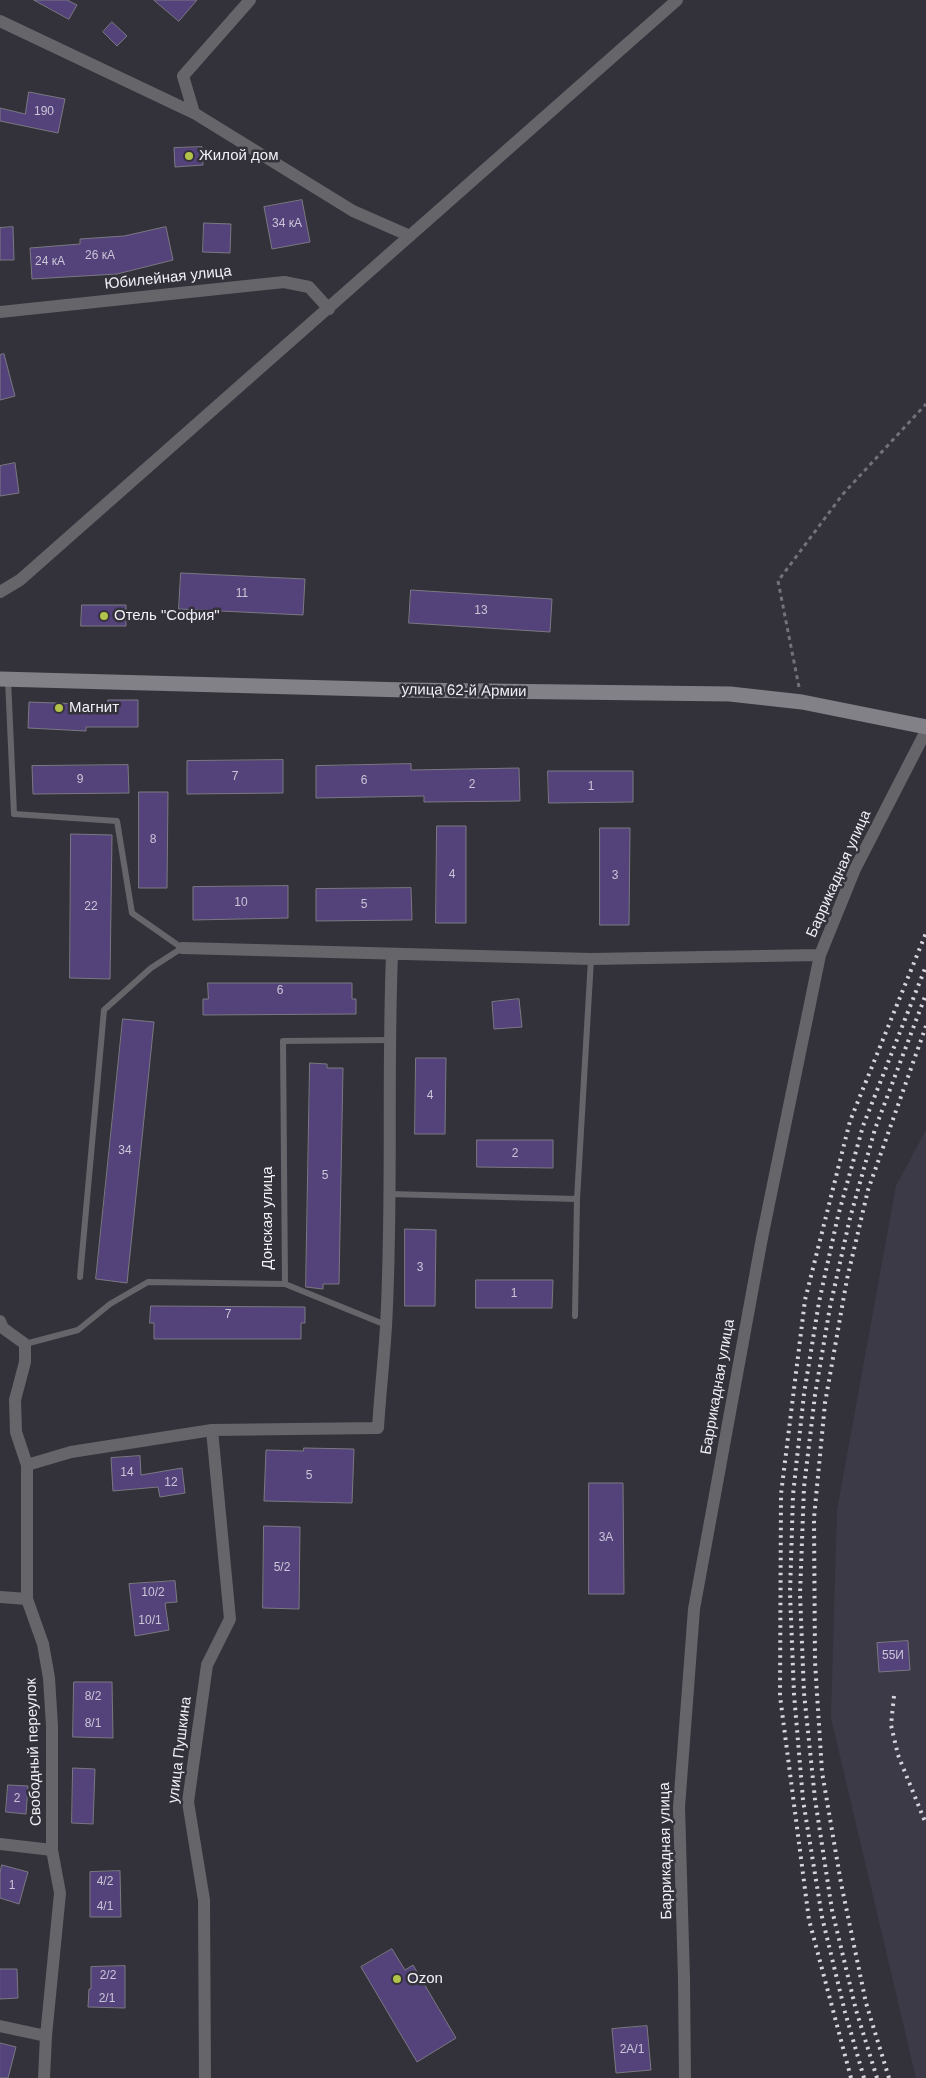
<!DOCTYPE html>
<meta charset="utf-8">
<style>
body{margin:0}
canvas{display:block;background:#33313a}
</style>
<canvas width="926" height="2078"></canvas>
<script>
const c = document.querySelector('canvas').getContext('2d');
c.lineJoin = 'round';
function fill(path, color) {
  c.fillStyle = color;
  c.fill(path, 'evenodd');
}
function stroke(path, color, width, dash) {
  c.strokeStyle = color;
  c.lineWidth = width;
  c.lineCap = dash ? 'butt' : 'round';
  c.setLineDash(dash || []);
  c.stroke(path);
}
function label(font, color, halo, rows, align = 'center') {
  c.font = font + ' Arial,sans-serif';
  c.lineWidth = 5;
  c.setLineDash([]);
  c.textBaseline = 'middle';
  c.strokeStyle = halo;
  c.fillStyle = color;
  for (const [text, x, y, turn = 0] of rows) {
    c.save();
    c.translate(x, y);
    c.rotate((+turn || 0) * Math.PI / 180);
    c.textAlign = isNaN(turn) ? turn : align;
    if (halo) c.strokeText(text, 0, 0);
    c.fillText(text, 0, 0);
    c.restore();
  }
}
fill(new Path2D(`
 M 926,1130 L 926,2078 L 916,2078 L 831,1718 L 837,1510 L 896,1186 Z`), '#3d3a48');
const building = new Path2D(`
 M 34,0 L 67,0 L 77,5 L 69,19 Z
 M 154,0 L 197,0 L 179,21 Z
 M 112,22 L 127,36 L 117,46 L 103,32 Z
 M 29,92 L 65,99 L 58,133 L 0,121 L 0,108 L 25,114 Z
 M 202,147 L 203,165 L 175,167 L 174,148 Z
 M 302,200 L 310,242 L 272,249 L 264,207 Z
 M 204,223 L 231,224 L 230,253 L 203,252 Z
 M 13,227 L 14,260 L 0,260 L 0,228 Z
 M 166,227 L 173,260 L 117,274 L 32,279 L 30,248 L 80,244 L 80,239 L 124,236 Z
 M 4,354 L 15,396 L 0,400 L 0,355 Z
 M 15,463 L 19,493 L 0,496 L 0,466 Z
 M 181,573 L 305,579 L 303,615 L 179,609 Z
 M 411,590 L 552,599 L 550,632 L 409,623 Z
 M 82,605 L 126,605 L 126,626 L 81,626 Z
 M 108,700 L 138,700 L 138,727 L 86,727 L 86,731 L 28,728 L 29,702 L 108,705 Z
 M 283,760 L 283,793 L 187,794 L 187,761 Z
 M 411,764 L 411,770 L 519,768 L 520,801 L 424,802 L 424,796 L 316,798 L 316,766 Z
 M 128,765 L 129,793 L 33,794 L 32,766 Z
 M 548,771 L 633,771 L 633,802 L 549,803 Z
 M 139,792 L 168,792 L 167,888 L 139,888 Z
 M 437,826 L 466,826 L 466,923 L 436,923 Z
 M 600,828 L 630,828 L 629,925 L 600,925 Z
 M 71,834 L 112,835 L 110,979 L 70,978 Z
 M 288,886 L 288,918 L 193,920 L 193,887 Z
 M 411,888 L 412,920 L 316,921 L 316,889 Z
 M 208,983 L 352,983 L 352,999 L 356,999 L 356,1014 L 203,1015 L 203,999 L 208,999 Z
 M 519,999 L 522,1027 L 494,1029 L 492,1002 Z
 M 123,1019 L 154,1022 L 127,1283 L 96,1279 Z
 M 416,1058 L 446,1058 L 445,1134 L 415,1134 Z
 M 310,1063 L 327,1064 L 327,1068 L 343,1068 L 339,1284 L 323,1284 L 323,1289 L 306,1287 Z
 M 477,1140 L 553,1140 L 553,1168 L 477,1167 Z
 M 405,1229 L 436,1230 L 435,1306 L 405,1306 Z
 M 476,1280 L 553,1280 L 552,1308 L 476,1308 Z
 M 151,1306 L 305,1307 L 305,1323 L 301,1323 L 301,1339 L 154,1339 L 154,1323 L 150,1323 Z
 M 304,1448 L 354,1449 L 352,1503 L 264,1501 L 266,1450 L 303,1451 Z
 M 140,1456 L 141,1475 L 182,1468 L 185,1493 L 160,1497 L 158,1487 L 113,1491 L 111,1458 Z
 M 589,1483 L 623,1483 L 624,1594 L 589,1594 Z
 M 264,1526 L 300,1527 L 299,1609 L 263,1608 Z
 M 175,1581 L 177,1602 L 165,1603 L 169,1630 L 135,1636 L 129,1584 Z
 M 908,1641 L 910,1670 L 879,1672 L 877,1643 Z
 M 74,1682 L 112,1682 L 113,1738 L 73,1737 Z
 M 73,1768 L 95,1769 L 93,1824 L 72,1823 Z
 M 8,1785 L 28,1786 L 26,1814 L 6,1812 Z
 M 2,1865 L 28,1872 L 19,1904 L 0,1898 L 0,1873 Z
 M 120,1871 L 121,1917 L 90,1917 L 90,1872 Z
 M 392,1949 L 405,1970 L 413,1965 L 456,2038 L 417,2062 L 361,1967 Z
 M 125,1966 L 125,2008 L 88,2007 L 89,1989 L 91,1989 L 91,1967 Z
 M 0,1969 L 17,1969 L 18,1998 L 0,1999 Z
 M 647,2026 L 651,2070 L 616,2073 L 612,2029 Z
 M 0,2043 L 16,2047 L 8,2078 L 0,2078 Z`);
fill(building, '#54437b');
stroke(building, '#7a7881', 1);
stroke(new Path2D(`
 M 799,687 L 778,581 L 843,494 L 926,404`), '#737179', 3, [4, 4]);
stroke(new Path2D(`
 M 8,679 L 14,814 L 117,821 L 132,913 L 182,948 L 151,968 L 104,1010 L 80,1277
 M 389,1194 L 577,1199
 M 285,1284 L 386,1325
 M 575,1316 L 577,1199 L 591,959
 M 25,1344 L 78,1330 L 110,1304 L 148,1282 L 285,1284 L 283,1041 L 389,1040`), '#66656a', 6);
stroke(new Path2D(`
 M 0,21 L 194,113 L 353,211 L 410,236
 M 194,113 L 183,76 L 250,0
 M 0,312 L 284,282 L 309,287 L 329,309
 M 0,592 L 20,580 L 677,0
 M 182,948 L 591,959 L 820,955
 M 0,1321 L 3,1328 L 25,1344 L 25,1362 L 15,1400 L 16,1432 L 27,1465 L 27,1599 L 43,1644 L 49,1678 L 52,1726 L 52,1850 L 60,1893 L 46,2036 L 44,2078
 M 27,1465 L 71,1452 L 212,1430 L 378,1428 C 380,1394 384,1360 386,1326 C 393,1202 387,1078 392,955
 M 0,1597 L 27,1599
 M 0,1844 L 52,1850
 M 0,2026 L 46,2036
 M 205,2078 L 204,1900 L 188,1802 L 207,1665 L 230,1619 L 212,1430
 M 685,2078 L 684,1979 L 679,1807 L 694,1609 L 762,1238 L 820,955 L 855,869 L 926,731`), '#66656a', 12);
stroke(new Path2D(`
 M 0,679 L 406,690 L 730,694 L 802,702 L 926,727`), '#838188', 15);
stroke(new Path2D(`
 M 894,1696 L 891,1725 L 898,1755 L 926,1824
 M 851,2078 L 809,1920 L 780,1696 L 781,1494 L 805,1300 L 850,1121 L 926,933
 M 864,2078 L 845,2012 L 822,1917 L 803,1800 L 794,1694 L 790,1593 L 793,1495 L 804,1394 L 819,1302 L 838,1216 L 863,1126 L 926,966
 M 877,2078 L 856,2010 L 832,1910 L 815,1799 L 804,1693 L 800,1594 L 804,1487 L 815,1395 L 830,1307 L 850,1218 L 875,1129 L 926,994
 M 889,2078 L 866,2003 L 841,1883 L 822,1772 L 815,1662 L 814,1518 L 825,1403 L 847,1279 L 868,1190 L 926,1026`), '#d5d4da', 4, [2.5, 5]);
for (const [x, y, r, color] of [
 [189,156,5,"#b3c24b"],
 [104,616,5,"#b3c24b"],
 [59,708,5,"#b3c24b"],
 [397,1979,5,"#b3c24b"]
]) {
  const dot = new Path2D();
  dot.arc(x, y, r, 0, 2 * Math.PI);
  c.fillStyle = color;
  c.fill(dot);
  stroke(dot, '#33313a', 2);
}
label('12px', '#cac5d7', null, [
 ["190",44,112],
 ["34 кА",287,224],
 ["26 кА",100,256],
 ["24 кА",50,262],
 ["11",242,594],
 ["13",481,611],
 ["7",235,777],
 ["9",80,780],
 ["6",364,781],
 ["2",472,785],
 ["1",591,787],
 ["8",153,840],
 ["4",452,875],
 ["3",615,876],
 ["10",241,903],
 ["5",364,905],
 ["22",91,907],
 ["6",280,991],
 ["4",430,1096],
 ["34",125,1151],
 ["2",515,1154],
 ["5",325,1176],
 ["3",420,1268],
 ["1",514,1294],
 ["7",228,1315],
 ["14",127,1473],
 ["5",309,1476],
 ["12",171,1483],
 ["3А",606,1538],
 ["5/2",282,1568],
 ["10/2",153,1593],
 ["10/1",150,1621],
 ["55И",893,1656],
 ["8/2",93,1697],
 ["8/1",93,1724],
 ["2",17,1799],
 ["4/2",105,1882],
 ["1",12,1886],
 ["4/1",105,1907],
 ["2/2",108,1976],
 ["2/1",107,1999],
 ["2А/1",632,2050]
]);
label('15px', '#f1f0f6', '#33313a', [
 ["Жилой дом",199,156],
 ["Отель \"София\"",114,616],
 ["Магнит",69,708],
 ["Ozon",407,1979]
], 'left');
label('15px', '#f1f0f6', '#33313a', [
 ["Юбилейная улица",168,278,-6],
 ["улица 62-й Армии",464,691,1],
 ["Баррикадная улица",839,874,-66],
 ["Донская улица",268,1218,-90],
 ["Баррикадная улица",718,1387,-80],
 ["улица Пушкина",180,1750,-83],
 ["Свободный переулок",34,1752,-92],
 ["Баррикадная улица",666,1851,-91]
]);
</script>
